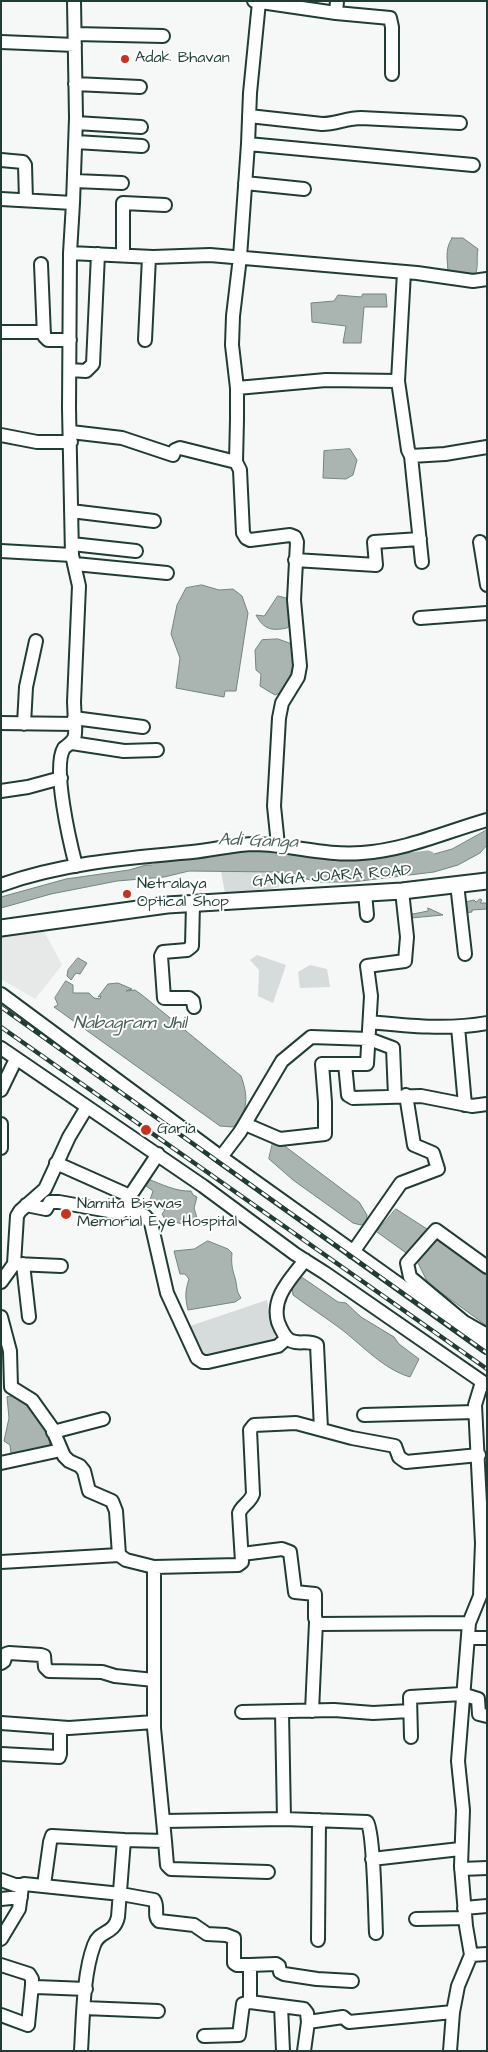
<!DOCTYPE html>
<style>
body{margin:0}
#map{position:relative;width:488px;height:2052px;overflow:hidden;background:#f6f7f7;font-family:"Architects Daughter",sans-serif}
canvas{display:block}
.frame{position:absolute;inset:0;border:2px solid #1f3d34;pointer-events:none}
</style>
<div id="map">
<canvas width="488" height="2052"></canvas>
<div class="frame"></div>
</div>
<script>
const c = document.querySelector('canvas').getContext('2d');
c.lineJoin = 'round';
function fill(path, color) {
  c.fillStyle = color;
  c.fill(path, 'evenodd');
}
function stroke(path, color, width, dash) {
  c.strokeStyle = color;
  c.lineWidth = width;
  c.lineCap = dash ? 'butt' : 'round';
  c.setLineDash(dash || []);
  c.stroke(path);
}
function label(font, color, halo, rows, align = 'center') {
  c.font = font + ' "Architects Daughter",sans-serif';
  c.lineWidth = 4;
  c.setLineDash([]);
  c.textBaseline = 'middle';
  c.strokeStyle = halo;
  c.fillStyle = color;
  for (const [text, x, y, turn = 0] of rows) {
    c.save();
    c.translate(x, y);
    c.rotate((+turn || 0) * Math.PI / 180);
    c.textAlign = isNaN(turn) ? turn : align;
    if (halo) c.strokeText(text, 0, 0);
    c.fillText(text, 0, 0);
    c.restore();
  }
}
fill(new Path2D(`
 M 44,931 L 62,965 L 35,999 L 1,979 L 1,935 Z`), '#e6e9e8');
fill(new Path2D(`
 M 280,869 L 279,887 L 253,893 L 225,894 L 221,871 Z
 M 257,955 L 286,965 L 273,1003 L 258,996 L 259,970 L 250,960 Z
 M 310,965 L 327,969 L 330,987 L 300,988 L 298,972 Z
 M 267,1300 L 276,1341 L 200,1360 L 190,1326 Z`), '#d6dcdb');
const water = new Path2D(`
 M 452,238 L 463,238 L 478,249 C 476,259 479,266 475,275 L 448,274 C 448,260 444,251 452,238 Z
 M 363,294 L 386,294 L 387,307 L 364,307 L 361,343 L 343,343 L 346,326 L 312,322 L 311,303 L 334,301 L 338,295 L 361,297 Z
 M 350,449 L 357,460 L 353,475 L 346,479 L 323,478 L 324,451 Z
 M 202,585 L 219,590 L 233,589 L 242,596 L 248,613 L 236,691 L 225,691 L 224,697 L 176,688 L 180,658 L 171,634 L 177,605 L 186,588 Z
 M 278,596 L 290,599 L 289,611 L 294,621 L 287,628 C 272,631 264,630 256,615 L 264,616 Z
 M 278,639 L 292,644 L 295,673 L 289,689 L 275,695 L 260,686 L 261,674 L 256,670 L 255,650 L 262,640 Z
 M 487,830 L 487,845 L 480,853 L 458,865 L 434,872 L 352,882 L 319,882 L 278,872 L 189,871 L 164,877 L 117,881 L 51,894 L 1,908 L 1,897 L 66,879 L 129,870 L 146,865 L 189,865 L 234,858 L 289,861 L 341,868 L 373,868 L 406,862 L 452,849 Z
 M 480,899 L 482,900 L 480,903 L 487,903 L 487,909 L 472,910 L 472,912 L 463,913 L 465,902 L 474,900 L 476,902 Z
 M 428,908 L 443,915 L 411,918 L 409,912 L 413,914 L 428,911 Z
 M 78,958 L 87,963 L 80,974 L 76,973 L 71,980 L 67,976 L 68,970 Z
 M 66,981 L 73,985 L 73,993 L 89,993 L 94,998 L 100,999 L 101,996 L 98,997 L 108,984 L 118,983 L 132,989 L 126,991 L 135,990 L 142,995 L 241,1076 C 248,1095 249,1112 233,1127 L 220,1126 L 54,1007 L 58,1005 L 55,998 Z
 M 274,1138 L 359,1202 L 367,1215 L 366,1223 L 361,1225 L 353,1223 L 293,1180 L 269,1159 Z
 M 148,1179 C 161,1184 177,1192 191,1191 L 193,1195 L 197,1197 L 194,1208 L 197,1218 L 195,1223 L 185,1224 L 166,1221 L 162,1214 L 165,1210 L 159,1208 L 150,1200 L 153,1191 L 146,1186 Z
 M 396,1209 L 427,1229 L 409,1255 L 377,1232 Z
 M 438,1238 L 487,1271 L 487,1326 L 428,1283 L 418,1263 Z
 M 208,1241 L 228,1249 L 232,1253 C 231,1263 232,1268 235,1278 C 238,1287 235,1289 241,1298 L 235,1302 L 188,1310 C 185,1298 185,1291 189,1279 L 185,1274 L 180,1274 L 174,1251 L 194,1249 Z
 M 303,1278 L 338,1302 L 346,1303 L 361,1317 L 394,1337 L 399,1344 L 419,1359 L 410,1377 C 383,1369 362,1345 341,1329 C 325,1317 309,1307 293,1295 L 292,1287 L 298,1279 Z
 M 14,1396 L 28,1401 L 48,1430 L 50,1447 L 11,1454 L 10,1445 L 4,1441 L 9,1418 L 7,1397 Z`);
fill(water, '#aab5b1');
stroke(water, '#72857f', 1);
stroke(new Path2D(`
 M 159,869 L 223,856 L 283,858 L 335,869 L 428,858`), '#aab5b1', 15);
const minor = new Path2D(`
 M 254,1 L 336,13 L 337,1
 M 259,2 L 250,93 L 248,144 L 240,257 L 233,316 L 232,345 L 237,388 L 237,419 L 236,462 L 240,470 L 243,533 L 246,538 L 250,540 L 290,535 L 295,537 L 297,542 L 294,600 L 300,666 L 298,677 L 282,703 L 279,718 L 274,806 L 278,845
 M 336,13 L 390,18 L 392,27 L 392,74
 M 75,34 L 163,36
 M 1,42 L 75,45
 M 75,84 L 140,87
 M 249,116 L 322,124 C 336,124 347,118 361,118 L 460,123
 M 76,123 L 141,127
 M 76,142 L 142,146
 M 248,144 L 473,165
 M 1,160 L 23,162 L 25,165 L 26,200
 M 75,181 L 122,183
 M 245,183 L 304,189
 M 1,199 L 73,203 L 70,253 L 69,408 L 72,555 L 79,586 L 74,702 L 75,724
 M 73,203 L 76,118 L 74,1
 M 70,253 L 153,257 L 210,255 L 417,273 L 473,281 L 487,279
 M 123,255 L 123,203 L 165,205
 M 41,264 L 44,336 L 48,340 L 70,340
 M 404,272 L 398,381 L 408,450 L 411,456 L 422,562
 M 1,332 L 44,332
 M 145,340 L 149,257
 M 70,370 L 86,371 L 93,364 L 98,254
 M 237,388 L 326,380 L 398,381
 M 71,432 L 122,438 L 173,455 L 175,450 L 180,448 L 236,462
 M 1,435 L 37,442 L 71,442
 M 411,456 L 445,454 L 487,447
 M 71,511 L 154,521
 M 480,542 L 487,585
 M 72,544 L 136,551
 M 1,551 L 72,555
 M 295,560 L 376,565 L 374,542 L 420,539
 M 75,564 L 167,573
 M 420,618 L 487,613
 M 74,718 L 143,727
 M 1,723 L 75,724 C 76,738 75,740 64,748 C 52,767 70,843 76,866
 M 24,724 L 26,687 L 36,641
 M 72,743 L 124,751 L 157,750
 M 1,791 L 28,787 L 61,778
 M 457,884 L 465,954
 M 1,885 C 62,863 128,858 192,852 C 213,850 235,844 256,844 C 292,845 326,856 362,853 C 406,850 445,832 487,820
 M 365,893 L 367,915
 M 193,904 L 192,946 L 187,950 L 163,952 L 161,956 L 164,998 L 189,998 L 193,1001 L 194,1007
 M 1,994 L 221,1157 L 487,1347
 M 370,1022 C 409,1026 448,1030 487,1023
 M 458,1027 L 465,1105
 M 1,1048 L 203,1186 L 295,1254 L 325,1273 L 487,1385
 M 345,1064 L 348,1095 L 353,1098 L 421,1096 L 472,1106 L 487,1104
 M 1,1090 L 16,1059
 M 1,1124 L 1,1148
 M 245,1124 L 280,1139 L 325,1134 L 325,1102 L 322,1064 L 367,1064 L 371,996 L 367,966 L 405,961 L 407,937 L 402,891
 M 221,1157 L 240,1132 L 282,1061 L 311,1037 L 369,1039 L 393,1048 L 395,1096
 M 56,1163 L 130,1196 L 158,1154
 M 26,1205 L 46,1209 L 50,1202 L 59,1202 L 120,1213 L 124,1209 L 126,1203
 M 124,1209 L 145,1216 L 151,1223 L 167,1293 L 197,1358 L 203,1362 L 208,1362 L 278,1346 L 287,1338
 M 353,1252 L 401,1183 L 438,1169 L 433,1153 L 414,1145 L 406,1095
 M 305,1260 C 291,1279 271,1297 278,1322 C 280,1327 283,1335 288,1339 C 297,1346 308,1339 317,1345 L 321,1429
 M 16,1264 L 61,1266
 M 23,1264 L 29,1317
 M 487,1267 L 436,1230 L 407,1263 L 410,1277 L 464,1322 L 487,1335
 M 1,1282 L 14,1264 L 17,1216 L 20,1211 L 45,1189 L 69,1137 L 87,1107
 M 1,1317 L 10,1351 L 11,1387 L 32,1400 L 52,1428 L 64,1456 L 69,1461 L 80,1466 L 84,1471 L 89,1491 L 112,1501 L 116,1511 L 119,1555 L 126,1560 L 154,1567 L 154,1728 L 165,1841 L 124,1840 L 118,1917 C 114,1935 99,1930 94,1945 C 83,1974 83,2019 81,2051
 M 364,1415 L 475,1412
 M 53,1432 L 103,1419
 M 1,1463 L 61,1450
 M 242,1554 L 282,1549 L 290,1552 L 295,1592 L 315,1594 L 315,1618 L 318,1624 L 469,1623
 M 1,1562 L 119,1555
 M 154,1567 L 238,1565 L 242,1562 L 239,1513 C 242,1505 250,1503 253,1494 L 250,1430 L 254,1425 L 296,1423 L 352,1438 L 395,1446 L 399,1457 L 406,1462 L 479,1455
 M 468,1638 L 487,1638
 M 1,1663 L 4,1661 L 6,1654 L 9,1653 L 41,1655 L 44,1656 L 45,1667 L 49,1671 L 102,1672 L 115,1676 L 154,1680
 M 312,1711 L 316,1622
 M 242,1712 L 334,1710 L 373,1713 L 410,1711
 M 282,1713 L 284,1819
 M 1,1723 L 69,1728 L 154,1722
 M 411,1737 L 410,1697 L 462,1694 L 478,1699 L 479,1714 L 487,1716
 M 1,1754 L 59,1757 L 60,1754 L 60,1728
 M 164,1821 L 284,1819 L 367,1822 C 374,1832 375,1915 376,1933
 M 165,1841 L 167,1865 L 171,1869 L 268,1872
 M 372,1859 L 460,1849
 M 461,1869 L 487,1868
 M 1,1880 L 15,1885 L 23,1885
 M 44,1885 L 50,1842 L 52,1836 L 124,1840
 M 1,1899 L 21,1897
 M 464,1908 L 487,1906
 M 416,1919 L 465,1918
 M 1,1939 L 19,1909 L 22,1887 L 24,1884 L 121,1894 L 154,1900 C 159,1907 153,1916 159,1921 L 194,1925 L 207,1934 L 226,1935 L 234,1938 L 234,1963 L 237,1965 L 250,1965 L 250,2002 L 304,2009 L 307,2013 L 308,2022 L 343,2017 L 349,2022 L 453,2012
 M 318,1940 L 319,1820
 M 471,1955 L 487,1954
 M 1,1965 L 29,1974 L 32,1979 L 32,1985 L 36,1987 L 86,1989
 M 250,1965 L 276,1964 L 279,1966 L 280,1972 L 284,1974 L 317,1979 L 352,1981
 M 281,2006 L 283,2051
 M 84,2008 L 158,2011
 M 1,2015 L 28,2025 L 32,1985
 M 204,2036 L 239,2035 L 243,2004 L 250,2002
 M 304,2051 L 308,2022
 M 450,2051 L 453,2012 L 458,1986 L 471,1955 L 466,1926 L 461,1866 L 463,1810 L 458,1761 L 469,1623 L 480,1596 L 482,1543 L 475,1405 L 482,1382`);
const major = new Path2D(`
 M 1,928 L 167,905 L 402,891 L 487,881`);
stroke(minor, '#1f3d34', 16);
stroke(major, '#1f3d34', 19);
stroke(minor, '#fff', 12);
stroke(major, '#fff', 15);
const rail = new Path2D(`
 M 1,1007 L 487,1353
 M 1,1027 L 487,1369`);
stroke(rail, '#1f3d34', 4.5);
stroke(rail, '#fff', 2.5, [8]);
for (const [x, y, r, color] of [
 [125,59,5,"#c8321e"],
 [127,894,5,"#c8321e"],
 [146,1130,6,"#c8321e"],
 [66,1214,6,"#c8321e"]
]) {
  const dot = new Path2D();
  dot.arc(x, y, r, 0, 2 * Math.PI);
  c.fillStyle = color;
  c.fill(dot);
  stroke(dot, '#fff', 2);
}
label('16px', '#1f3d34', '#fff', [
 ["Adak Bhavan",135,59],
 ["Netralaya",137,885],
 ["Optical Shop",137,903],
 ["Garia",157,1130],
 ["Namita Biswas",77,1205],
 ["Memorial Eye Hospital",77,1223]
], 'left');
label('16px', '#1f3d34', '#fff', [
 ["GANGA JOARA ROAD",332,877,-4]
]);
label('italic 18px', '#49615a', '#fff', [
 ["Adi Ganga",258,842,2],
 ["Nabagram Jhil",130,1024]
]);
</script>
